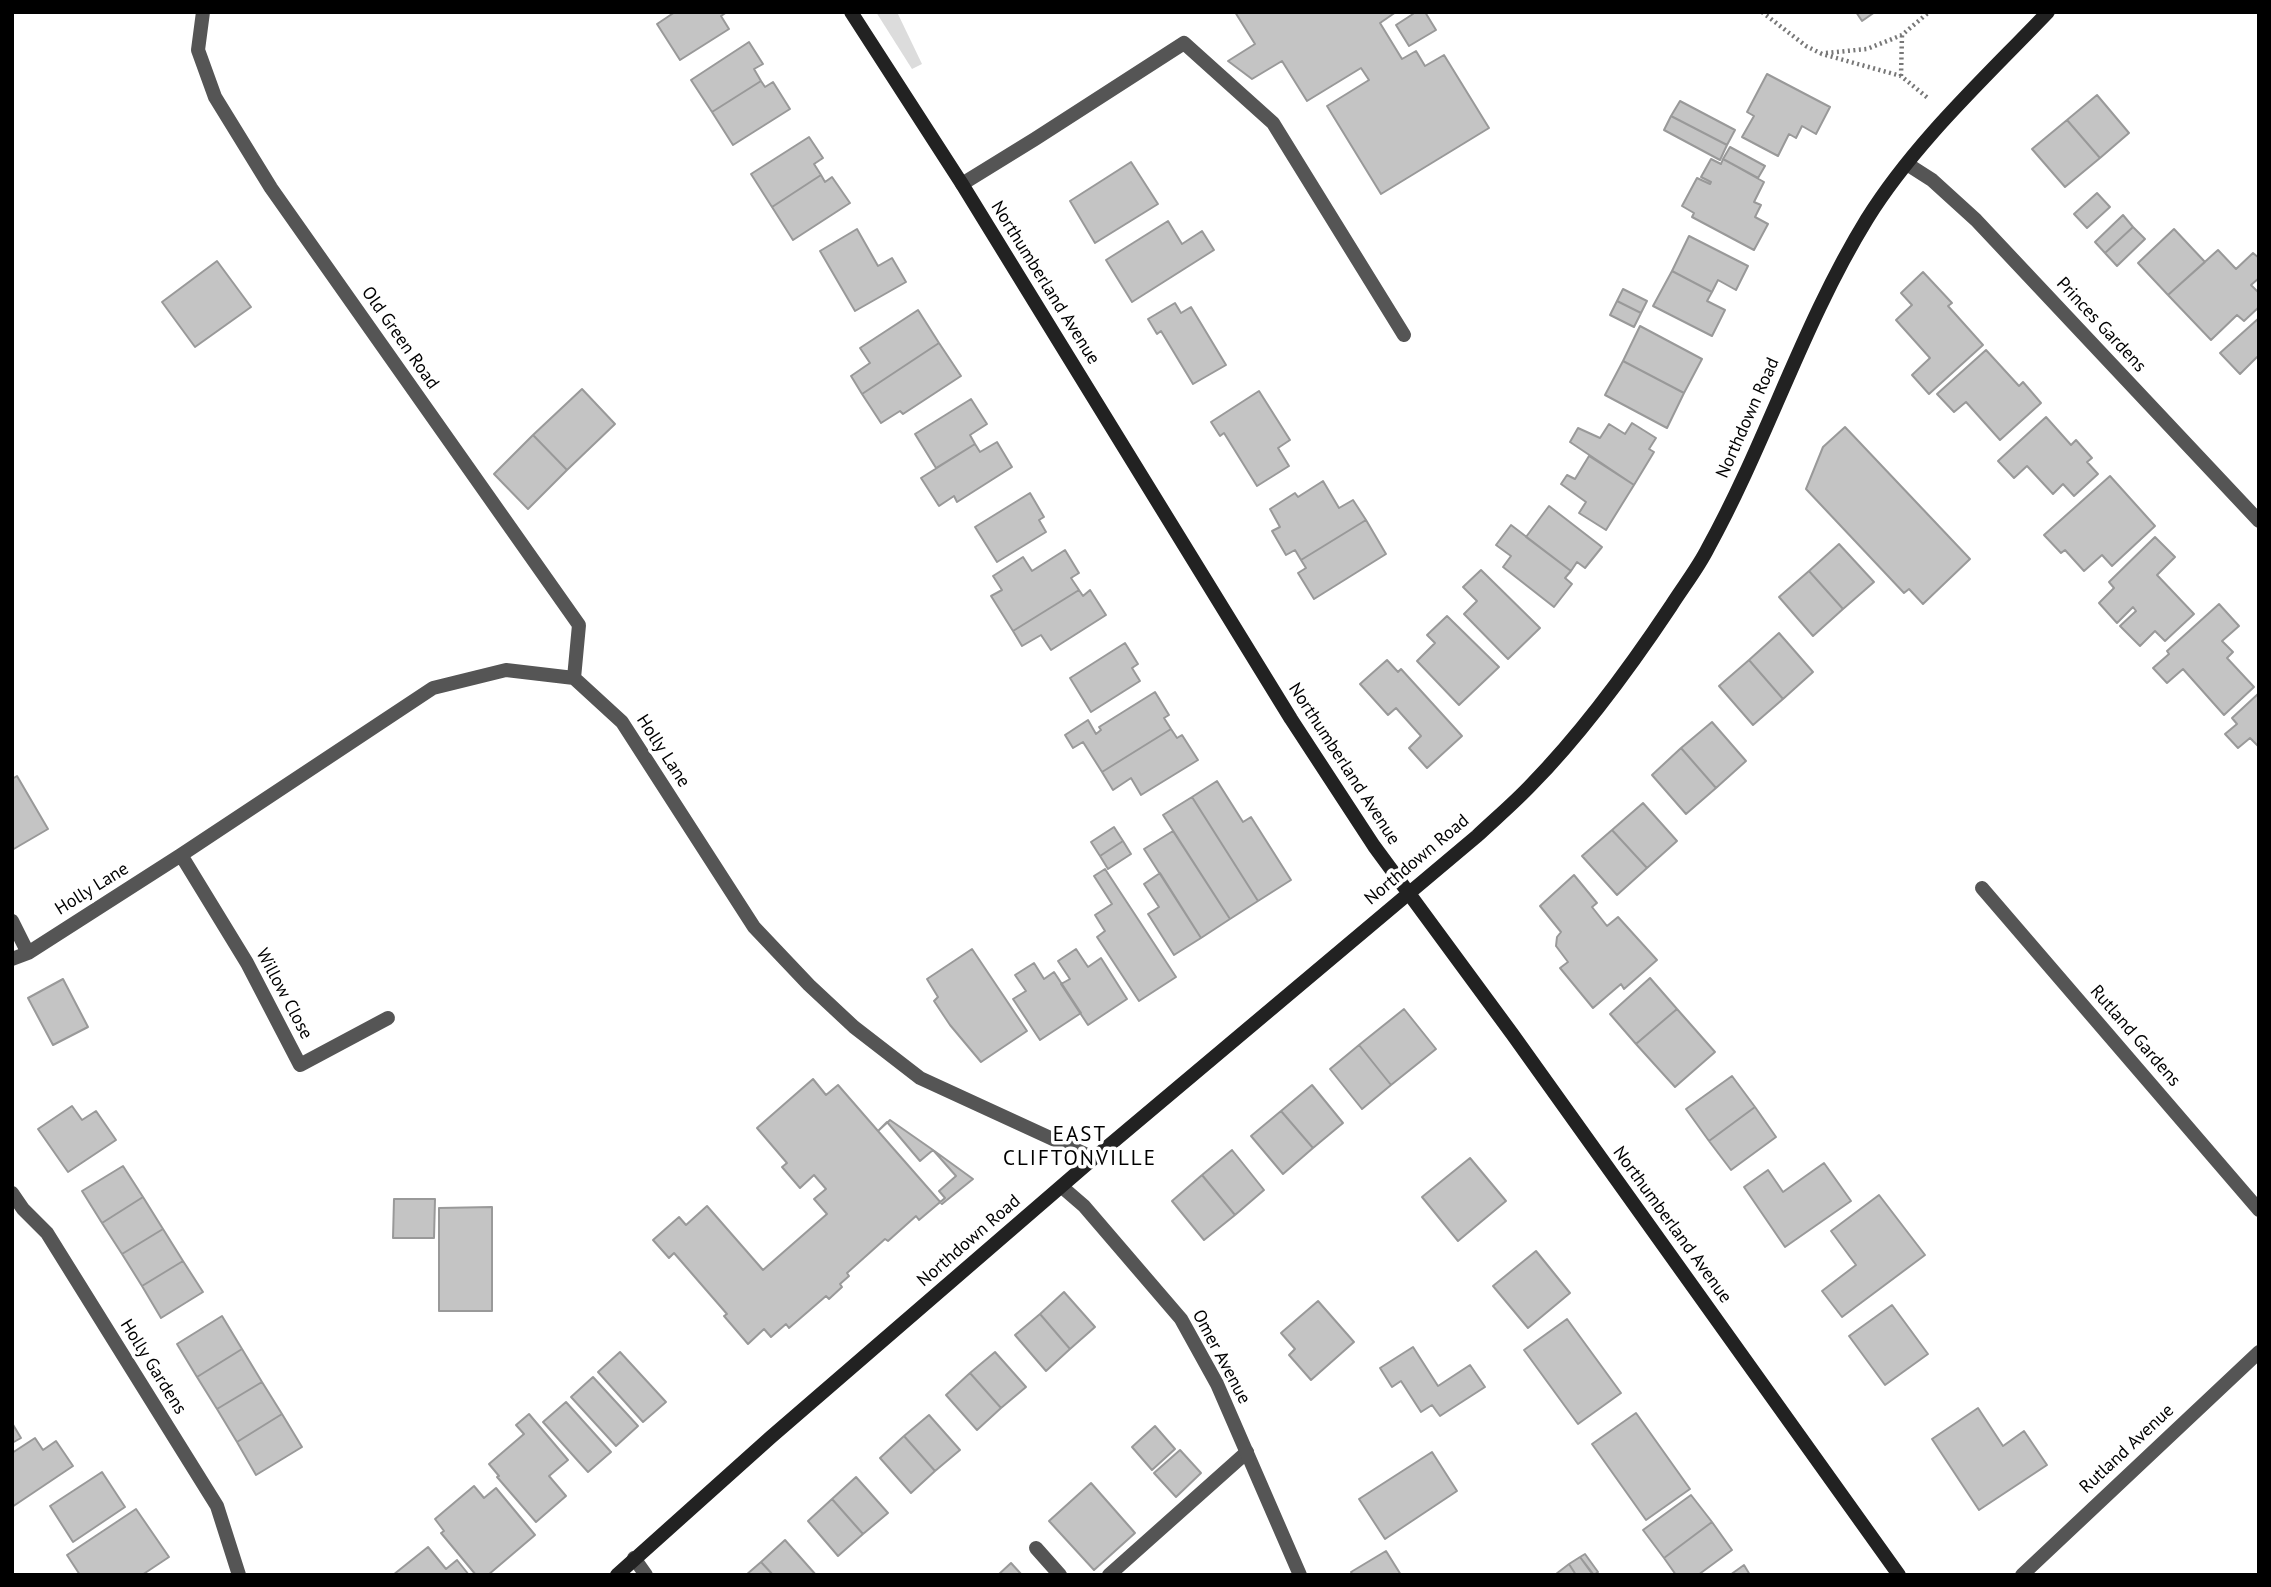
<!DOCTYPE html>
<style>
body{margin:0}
#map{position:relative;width:2271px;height:1587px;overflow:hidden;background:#fff;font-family:"PT Sans",sans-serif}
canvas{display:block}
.frame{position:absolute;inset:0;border:14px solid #000;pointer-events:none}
</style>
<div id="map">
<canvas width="2271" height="1587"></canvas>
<div class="frame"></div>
</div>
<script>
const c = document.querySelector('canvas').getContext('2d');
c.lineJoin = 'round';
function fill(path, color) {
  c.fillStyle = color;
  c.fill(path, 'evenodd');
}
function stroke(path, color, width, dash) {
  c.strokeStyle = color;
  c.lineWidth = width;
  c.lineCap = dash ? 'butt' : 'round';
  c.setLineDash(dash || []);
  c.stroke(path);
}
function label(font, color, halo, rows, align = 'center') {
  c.font = font + ' "PT Sans",sans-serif';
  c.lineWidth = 7;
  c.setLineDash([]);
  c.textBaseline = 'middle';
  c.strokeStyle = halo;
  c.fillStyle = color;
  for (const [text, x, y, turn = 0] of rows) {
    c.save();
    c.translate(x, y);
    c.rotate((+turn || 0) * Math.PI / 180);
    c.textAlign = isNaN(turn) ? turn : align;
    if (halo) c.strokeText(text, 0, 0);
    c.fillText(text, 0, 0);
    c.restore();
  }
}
fill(new Path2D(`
 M 876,12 L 897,12 L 922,64 L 912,69 Z`), '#dcdcdc');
const building = new Path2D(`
 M 675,12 L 727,12 L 721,16 L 729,29 L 680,60 L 657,24 Z
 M 1235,12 L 1396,12 L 1380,23 L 1402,59 L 1416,51 L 1425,66 L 1444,55 L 1489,128 L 1381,194 L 1327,106 L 1369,80 L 1361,68 L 1307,101 L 1282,61 L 1252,79 L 1228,61 L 1255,44 Z
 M 1412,12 L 1425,12 L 1436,30 L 1409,46 L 1396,25 L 1413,14 Z
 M 1856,12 L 1875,12 L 1862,21 Z
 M 749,42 L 763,64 L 754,69 L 761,81 L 712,112 L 691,80 Z
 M 1767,74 L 1830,107 L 1816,134 L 1802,126 L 1796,138 L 1789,134 L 1778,156 L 1742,137 L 1754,116 L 1747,112 Z
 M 761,81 L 765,87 L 773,82 L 790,109 L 733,145 L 712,112 Z
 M 2097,95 L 2129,133 L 2100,158 L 2067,120 Z
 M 1680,101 L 1735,130 L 1727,145 L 1671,116 Z
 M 1671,116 L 1727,145 L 1720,160 L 1664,130 Z
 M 2067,120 L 2100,158 L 2065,187 L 2032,149 Z
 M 809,137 L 823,158 L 814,164 L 821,175 L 772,207 L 751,174 Z
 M 1730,147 L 1765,166 L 1758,178 L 1723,159 Z
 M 1711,159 L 1721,164 L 1723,159 L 1764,182 L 1754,202 L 1761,205 L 1755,217 L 1768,224 L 1754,250 L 1692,217 L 1694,213 L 1682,206 L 1697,178 L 1710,184 L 1711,182 L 1701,177 Z
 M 1131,162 L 1158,204 L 1095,243 L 1070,201 Z
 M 821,175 L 825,182 L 832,177 L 850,203 L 793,240 L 772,207 Z
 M 2097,193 L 2110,207 L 2087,228 L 2074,214 Z
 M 2123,215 L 2133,227 L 2105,253 L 2095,242 Z
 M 1168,221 L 1182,244 L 1202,231 L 1214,250 L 1132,302 L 1106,260 Z
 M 2133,227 L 2145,239 L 2117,266 L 2105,253 Z
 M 857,229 L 878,266 L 892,258 L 906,282 L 855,311 L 820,251 Z
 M 2174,229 L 2205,262 L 2168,295 L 2138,263 Z
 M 1689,236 L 1748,266 L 1736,290 L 1718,280 L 1712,292 L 1672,271 Z
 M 2218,250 L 2236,269 L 2253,253 L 2259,258 L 2259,278 L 2251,285 L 2259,293 L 2259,307 L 2244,321 L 2237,315 L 2211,340 L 2168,295 Z
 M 217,261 L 251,307 L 195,347 L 162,302 Z
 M 1672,271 L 1712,292 L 1707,301 L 1725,310 L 1712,336 L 1653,306 Z
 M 1923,272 L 1952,303 L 1948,306 L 1983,345 L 1929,394 L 1912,375 L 1930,358 L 1896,320 L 1912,305 L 1901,293 Z
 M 1623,289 L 1647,301 L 1641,313 L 1617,301 Z
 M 1617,301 L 1641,313 L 1634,327 L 1610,315 Z
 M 1175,303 L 1181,313 L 1191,307 L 1226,365 L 1193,384 L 1161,331 L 1157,334 L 1148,319 Z
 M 918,310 L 939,343 L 862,394 L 851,376 L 870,363 L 860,348 Z
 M 2259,318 L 2259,359 L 2257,357 L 2240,374 L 2220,353 Z
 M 1640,326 L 1702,359 L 1684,393 L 1623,361 Z
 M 939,343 L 961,376 L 903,414 L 900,411 L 881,423 L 862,394 Z
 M 1986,350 L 2019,386 L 2023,382 L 2041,403 L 2000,440 L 1966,402 L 1954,412 L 1937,394 Z
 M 1623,361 L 1684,393 L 1667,428 L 1605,395 Z
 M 582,389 L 615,424 L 567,470 L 533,435 Z
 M 1259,391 L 1290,440 L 1278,448 L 1289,466 L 1257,486 L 1224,433 L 1220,436 L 1211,422 Z
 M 971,399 L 987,424 L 970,435 L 975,444 L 936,468 L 915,434 Z
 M 2046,417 L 2071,445 L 2076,440 L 2092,458 L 2087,462 L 2098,474 L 2074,496 L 2063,484 L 2053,494 L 2027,466 L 2014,478 L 1998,461 Z
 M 1632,423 L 1656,438 L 1649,449 L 1654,452 L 1634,485 L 1570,442 L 1578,428 L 1600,438 L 1609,424 L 1625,434 Z
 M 1845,427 L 1970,559 L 1923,604 L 1909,589 L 1904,593 L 1806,489 L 1823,447 Z
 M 533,435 L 567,470 L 528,509 L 494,474 Z
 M 997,442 L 1012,467 L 957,502 L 954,496 L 939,506 L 921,478 L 975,444 L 980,452 Z
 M 1589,456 L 1634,485 L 1606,530 L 1579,513 L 1586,502 L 1561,484 L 1567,475 L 1575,479 Z
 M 2110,476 L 2155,526 L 2112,566 L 2102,555 L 2084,571 L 2065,550 L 2061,553 L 2044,535 Z
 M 1323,481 L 1339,508 L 1353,500 L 1366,520 L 1301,560 L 1295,550 L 1286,555 L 1272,531 L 1280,527 L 1270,509 L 1295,493 L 1298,497 Z
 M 1030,493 L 1044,517 L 1039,520 L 1046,532 L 997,562 L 975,527 Z
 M 1549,506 L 1602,547 L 1585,568 L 1577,562 L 1571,571 L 1526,537 Z
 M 1366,520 L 1386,554 L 1314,599 L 1298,573 L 1306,568 L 1301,560 Z
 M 1511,525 L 1571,571 L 1565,578 L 1572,584 L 1554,607 L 1503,567 L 1511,556 L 1496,545 Z
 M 2155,537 L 2175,557 L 2157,575 L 2194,614 L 2165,641 L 2155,631 L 2140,646 L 2120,626 L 2136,611 L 2133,607 L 2117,623 L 2099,603 L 2114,588 L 2109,582 Z
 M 1839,544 L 1874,582 L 1843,609 L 1809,571 Z
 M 1065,550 L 1079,573 L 1071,578 L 1079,590 L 1013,631 L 991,596 L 1002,590 L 993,576 L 1023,557 L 1032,571 Z
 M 1481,570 L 1540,628 L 1508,659 L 1464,614 L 1477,601 L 1463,587 Z
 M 1809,571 L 1843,609 L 1813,636 L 1779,597 Z
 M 1079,590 L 1083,596 L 1090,590 L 1106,615 L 1051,650 L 1041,635 L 1022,646 L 1013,631 Z
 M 2219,604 L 2239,626 L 2222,641 L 2233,652 L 2227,658 L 2254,687 L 2224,715 L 2183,669 L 2167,683 L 2153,668 L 2169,654 L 2167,651 Z
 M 1447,616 L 1499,667 L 1459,705 L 1417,661 L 1435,643 L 1427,635 Z
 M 1779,633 L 1813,672 L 1783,699 L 1749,660 Z
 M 1125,643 L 1138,664 L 1132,668 L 1140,681 L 1091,712 L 1070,678 Z
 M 1387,660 L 1398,672 L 1401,669 L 1462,736 L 1427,768 L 1409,748 L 1421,736 L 1396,708 L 1388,715 L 1360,684 Z
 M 1749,660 L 1783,699 L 1753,725 L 1719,686 Z
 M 1155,692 L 1169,715 L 1164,718 L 1171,729 L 1102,772 L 1083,742 L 1073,748 L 1065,735 L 1088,720 L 1096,734 L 1101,730 L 1099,727 Z
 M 2259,693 L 2259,747 L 2250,738 L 2238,748 L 2225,734 L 2237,724 L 2232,718 Z
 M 1712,722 L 1746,761 L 1716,788 L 1681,748 Z
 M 1171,729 L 1177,738 L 1182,735 L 1198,760 L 1141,795 L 1131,778 L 1113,790 L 1102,772 Z
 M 1681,748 L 1716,788 L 1686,814 L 1652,775 Z
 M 17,776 L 48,829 L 12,850 L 12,779 Z
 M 1217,781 L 1243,822 L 1251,817 L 1291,880 L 1258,901 L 1192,797 Z
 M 1192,797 L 1258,901 L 1230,919 L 1163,815 Z
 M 1643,803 L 1677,841 L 1647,868 L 1612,830 Z
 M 1114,827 L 1123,841 L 1100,856 L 1091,842 Z
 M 1612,830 L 1647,868 L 1617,895 L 1582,856 Z
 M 1173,831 L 1230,919 L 1201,938 L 1144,849 Z
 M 1123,841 L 1131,854 L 1108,869 L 1100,856 Z
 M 1105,869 L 1176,977 L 1139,1001 L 1097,937 L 1105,931 L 1095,915 L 1112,904 L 1094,876 Z
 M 1160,873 L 1201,938 L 1174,955 L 1148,914 L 1159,907 L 1144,884 Z
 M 1574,875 L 1597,903 L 1592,907 L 1607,926 L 1618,917 L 1657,960 L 1624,989 L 1621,984 L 1593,1008 L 1560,968 L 1568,962 L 1556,946 L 1557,937 L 1561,932 L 1540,906 Z
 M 972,949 L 1027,1031 L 981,1062 L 950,1025 L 934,1001 L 938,997 L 927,979 Z
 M 1076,949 L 1088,967 L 1101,958 L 1127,999 L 1088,1025 L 1061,984 L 1070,979 L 1058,961 Z
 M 1034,963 L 1044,979 L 1054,972 L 1081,1013 L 1040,1040 L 1013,999 L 1026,991 L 1015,975 Z
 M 1650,978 L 1677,1009 L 1636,1044 L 1610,1014 Z
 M 63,979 L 88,1027 L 53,1045 L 28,998 Z
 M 1404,1009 L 1436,1049 L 1391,1085 L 1359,1045 Z
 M 1677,1009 L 1715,1052 L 1675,1087 L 1636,1044 Z
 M 1359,1045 L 1391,1085 L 1362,1109 L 1330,1069 Z
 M 1732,1076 L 1755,1107 L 1709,1141 L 1686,1109 Z
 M 813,1079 L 826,1095 L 838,1085 L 878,1131 L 887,1122 L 920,1161 L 933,1150 L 956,1176 L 939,1191 L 945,1198 L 919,1220 L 916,1216 L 888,1241 L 885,1239 L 847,1273 L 849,1276 L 840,1284 L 842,1287 L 829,1299 L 826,1296 L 789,1328 L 786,1324 L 771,1337 L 764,1329 L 748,1344 L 724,1316 L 727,1314 L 674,1253 L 669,1258 L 653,1240 L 679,1217 L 686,1225 L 707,1206 L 763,1270 L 827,1214 L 814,1199 L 826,1189 L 814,1175 L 800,1188 L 782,1167 L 787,1163 L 757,1128 Z
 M 1312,1085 L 1343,1123 L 1313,1148 L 1281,1111 Z
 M 72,1106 L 82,1120 L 96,1111 L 116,1140 L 68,1172 L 38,1129 Z
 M 1755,1107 L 1776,1137 L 1731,1170 L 1709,1141 Z
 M 1281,1111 L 1313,1148 L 1283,1174 L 1251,1136 Z
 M 890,1120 L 933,1150 L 973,1179 L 942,1204 L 878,1131 Z
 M 1232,1150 L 1264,1190 L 1235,1215 L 1202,1175 Z
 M 1470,1158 L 1506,1201 L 1458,1241 L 1422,1197 Z
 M 1824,1163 L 1851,1201 L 1785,1247 L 1744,1187 L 1768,1170 L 1783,1192 Z
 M 123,1166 L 143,1197 L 102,1223 L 82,1191 Z
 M 1202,1175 L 1235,1215 L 1204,1240 L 1172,1201 Z
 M 1879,1195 L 1925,1255 L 1842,1317 L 1822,1291 L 1856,1265 L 1831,1231 Z
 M 143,1197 L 163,1229 L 122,1254 L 102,1223 Z
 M 394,1199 L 435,1199 L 434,1238 L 393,1238 Z
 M 492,1207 L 492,1311 L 439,1311 L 439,1208 Z
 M 163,1229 L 183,1261 L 142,1286 L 122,1254 Z
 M 1536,1251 L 1570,1293 L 1528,1328 L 1493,1286 Z
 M 183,1261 L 203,1292 L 161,1318 L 142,1286 Z
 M 1064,1292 L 1095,1327 L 1070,1349 L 1040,1314 Z
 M 1318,1301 L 1354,1342 L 1311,1380 L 1289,1355 L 1295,1349 L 1281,1333 Z
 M 1892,1305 L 1928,1354 L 1885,1385 L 1849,1336 Z
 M 1040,1314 L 1070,1349 L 1046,1371 L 1015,1335 Z
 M 222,1316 L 242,1349 L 197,1377 L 177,1344 Z
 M 1567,1319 L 1621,1393 L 1578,1424 L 1524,1350 Z
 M 1413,1347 L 1438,1386 L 1470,1365 L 1485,1387 L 1440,1416 L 1432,1405 L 1421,1412 L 1401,1381 L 1392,1387 L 1380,1368 Z
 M 242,1349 L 262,1382 L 217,1409 L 197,1377 Z
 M 620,1352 L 666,1402 L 643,1422 L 598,1372 Z
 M 995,1352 L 1026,1387 L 1001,1408 L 970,1373 Z
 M 970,1373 L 1001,1408 L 977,1430 L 946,1395 Z
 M 593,1377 L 638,1426 L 616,1446 L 571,1397 Z
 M 262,1382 L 282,1414 L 237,1442 L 217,1409 Z
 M 566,1402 L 611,1452 L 588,1472 L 543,1422 Z
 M 1978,1408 L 2003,1446 L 2024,1431 L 2047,1465 L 1979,1510 L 1932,1439 Z
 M 1636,1413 L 1690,1489 L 1646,1520 L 1592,1444 Z
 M 282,1414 L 302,1447 L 256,1475 L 237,1442 Z
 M 529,1414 L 568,1460 L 549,1476 L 566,1496 L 536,1522 L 497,1477 L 499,1476 L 489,1464 L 524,1434 L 516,1425 Z
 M 929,1415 L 960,1450 L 935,1471 L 904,1436 Z
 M 12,1423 L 21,1438 L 12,1443 Z
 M 1155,1426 L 1175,1449 L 1152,1470 L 1132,1447 Z
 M 904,1436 L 935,1471 L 911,1493 L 880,1458 Z
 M 35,1438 L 43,1450 L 56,1441 L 73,1466 L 12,1507 L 12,1453 Z
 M 1180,1450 L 1201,1473 L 1176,1497 L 1154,1473 Z
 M 1432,1452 L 1457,1491 L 1385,1539 L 1359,1499 Z
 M 102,1472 L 125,1507 L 73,1542 L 50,1506 Z
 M 856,1477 L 888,1513 L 863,1534 L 832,1499 Z
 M 1091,1483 L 1135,1533 L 1094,1570 L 1049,1521 Z
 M 474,1486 L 484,1498 L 496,1488 L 535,1535 L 488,1575 L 476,1575 L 441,1533 L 444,1531 L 435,1519 Z
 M 1691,1495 L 1712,1522 L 1664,1558 L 1643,1530 Z
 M 832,1499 L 863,1534 L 838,1556 L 808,1521 Z
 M 136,1509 L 169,1557 L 142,1575 L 80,1575 L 67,1555 Z
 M 1712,1522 L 1732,1550 L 1698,1575 L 1676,1575 L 1664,1558 Z
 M 785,1540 L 816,1575 L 773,1575 L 761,1562 Z
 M 428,1547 L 446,1569 L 457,1560 L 469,1575 L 393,1575 Z
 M 1386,1551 L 1401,1575 L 1353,1575 L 1351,1572 Z
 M 1585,1554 L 1598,1572 L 1594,1575 L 1580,1557 Z
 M 1580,1557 L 1593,1575 L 1576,1575 L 1569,1564 Z
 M 761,1562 L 773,1575 L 746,1575 Z
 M 1011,1563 L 1021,1574 L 998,1575 Z
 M 1569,1564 L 1576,1575 L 1556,1575 L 1556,1574 Z
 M 1744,1565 L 1750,1575 L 1730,1575 Z`);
fill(building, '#c4c4c4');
stroke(building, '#999', 2);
stroke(new Path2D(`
 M 1762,12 L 1806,46 L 1822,54 L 1901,76 L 1929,99
 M 1826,53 L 1867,49 L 1902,35 L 1929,12
 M 1901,76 L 1902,35`), '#777', 4.5, [2, 3.5]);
stroke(new Path2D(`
 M 962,184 L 1035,139 L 1184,43 L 1273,123 L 1404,335
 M 1036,1548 L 1060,1575
 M 1109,1575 L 1247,1452`), '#555', 14);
stroke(new Path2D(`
 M 203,12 L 198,50 L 215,97 L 271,188 L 579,625 L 574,678
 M 1907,164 L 1932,180 L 1976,220 L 2259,521
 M 181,855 L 247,963 L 300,1065 L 388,1018
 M 1982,888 L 2259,1210
 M 12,921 L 28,953
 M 12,959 L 28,953 L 181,855 L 433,688 L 506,670 L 574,678 L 622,722 L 754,927 L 809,985 L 854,1027 L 920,1078 L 1094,1158
 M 1062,1187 L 1084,1206 L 1181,1319 L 1217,1384 L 1300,1575
 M 12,1193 L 23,1209 L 47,1233 L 217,1506 L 239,1575
 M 634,1558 L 646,1575
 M 2022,1575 L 2259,1352`), '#555', 14);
stroke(new Path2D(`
 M 851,12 L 962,184 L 1291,719 L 1374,846 L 1513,1035 L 1899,1575
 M 617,1575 L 771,1437 L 1094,1158 L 1477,836 C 1495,819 1514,803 1531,785 C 1584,731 1629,669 1671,606 C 1683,587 1698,568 1708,548 C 1767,441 1803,323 1867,219 C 1915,142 1985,78 2048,12`), '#222', 14);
label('18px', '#000', '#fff', [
 ["Northumberland Avenue",1045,283,58],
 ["Princes Gardens",2101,325,47],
 ["Old Green Road",400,338,55],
 ["Northdown Road",1748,418,-66],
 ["Holly Lane",663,751,57],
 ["Northumberland Avenue",1344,764,57],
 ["Northdown Road",1417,860,-40],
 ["Holly Lane",92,889,-32],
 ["Willow Close",284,994,62],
 ["Rutland Gardens",2135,1036,49],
 ["Northumberland Avenue",1672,1225,54],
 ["Northdown Road",969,1241,-41],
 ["Omer Avenue",1221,1357,62],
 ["Holly Gardens",153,1367,58],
 ["Rutland Avenue",2127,1449,-43]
]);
c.letterSpacing = '2px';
label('21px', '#000', '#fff', [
 ["EAST",1080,1135],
 ["CLIFTONVILLE",1080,1159]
]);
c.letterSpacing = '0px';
</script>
